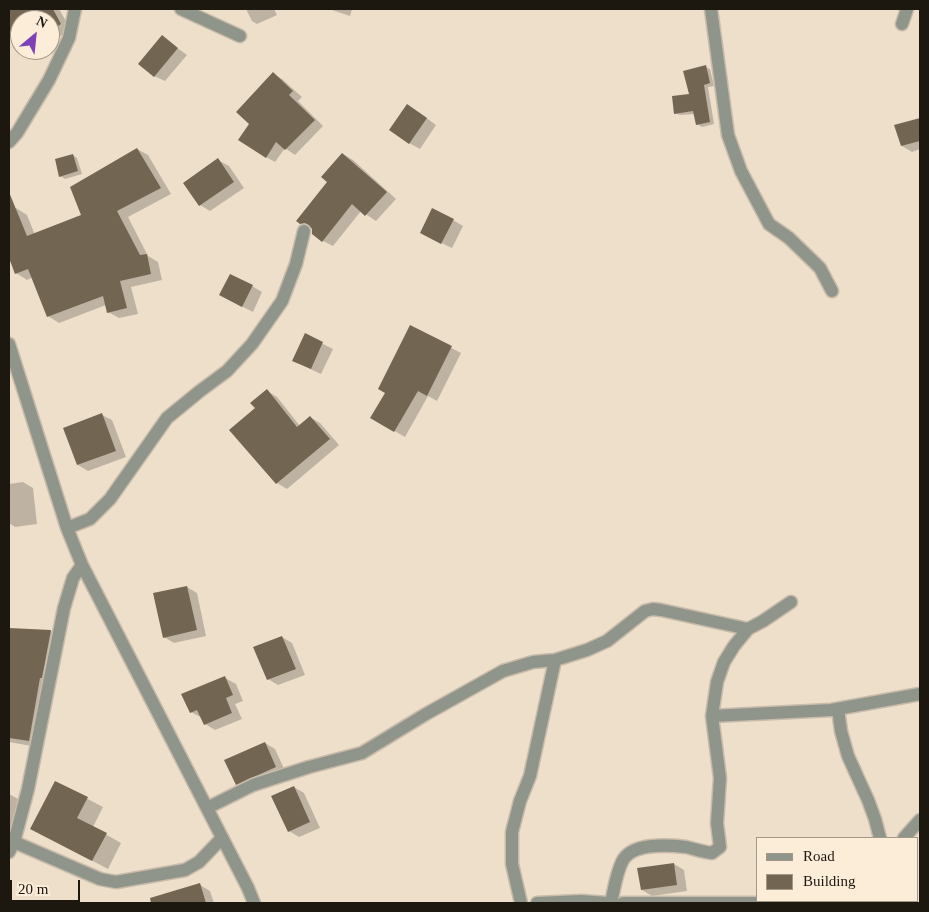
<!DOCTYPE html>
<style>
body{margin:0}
#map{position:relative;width:929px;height:912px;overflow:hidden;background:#eedfcb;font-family:Georgia,serif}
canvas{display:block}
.frame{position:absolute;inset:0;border:10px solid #1c1810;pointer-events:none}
.legend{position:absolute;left:756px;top:837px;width:162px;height:65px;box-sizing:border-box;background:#fbedd8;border:1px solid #a29888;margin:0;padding:6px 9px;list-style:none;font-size:15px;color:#1c1810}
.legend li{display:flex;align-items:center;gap:10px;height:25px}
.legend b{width:25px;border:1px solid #a29888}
.north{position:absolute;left:10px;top:10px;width:50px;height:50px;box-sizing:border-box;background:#fbedd8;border:1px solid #a29888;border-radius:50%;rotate:28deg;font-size:14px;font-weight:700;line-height:20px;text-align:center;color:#1c1810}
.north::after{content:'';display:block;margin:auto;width:18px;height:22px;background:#7d40b6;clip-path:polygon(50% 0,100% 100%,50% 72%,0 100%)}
.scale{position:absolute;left:10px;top:880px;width:70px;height:22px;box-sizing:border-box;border:2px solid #1c1810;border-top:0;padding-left:6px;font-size:15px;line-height:18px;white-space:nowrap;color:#1c1810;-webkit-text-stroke:4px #fbedd8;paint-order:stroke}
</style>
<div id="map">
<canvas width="929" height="912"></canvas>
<div class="frame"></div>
<ul class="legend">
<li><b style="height:6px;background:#90958c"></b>Road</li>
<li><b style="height:14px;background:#726653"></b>Building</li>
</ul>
<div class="north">N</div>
<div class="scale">20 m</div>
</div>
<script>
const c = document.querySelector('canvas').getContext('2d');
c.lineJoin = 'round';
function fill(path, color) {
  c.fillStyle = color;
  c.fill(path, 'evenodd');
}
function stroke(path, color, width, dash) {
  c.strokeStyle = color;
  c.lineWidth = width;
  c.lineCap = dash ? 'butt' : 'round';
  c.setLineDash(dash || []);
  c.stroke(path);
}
fill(new Path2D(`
 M 9,9 L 59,9 L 71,30 L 50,42 L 50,20 L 20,20 L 20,49 L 9,30 Z
 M 246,9 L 274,9 L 277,15 L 257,24 L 252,21 Z
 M 329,9 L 352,9 L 350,16 Z
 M 162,37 L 187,55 L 165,81 L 154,76 Z
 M 22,50 L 34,50 L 28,53 Z
 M 705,67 L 710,69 L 714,86 L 708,87 L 714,124 L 702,127 L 697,124 L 695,114 L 680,115 L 675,113 L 690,95 Z
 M 273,74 L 282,79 L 302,97 L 298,101 L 323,126 L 295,155 L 285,148 L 275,162 L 266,157 L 250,124 Z
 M 417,111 L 436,125 L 420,149 L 409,143 Z
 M 920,119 L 920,149 L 912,152 L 902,146 L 896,126 Z
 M 137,149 L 148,155 L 171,194 L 128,217 L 148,256 L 158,262 L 162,280 L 131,287 L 138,314 L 119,318 L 108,312 L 106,305 L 59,323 L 48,316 L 33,277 L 27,280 L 16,273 L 9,254 L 9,211 L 16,208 L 27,215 L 35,235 L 83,216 Z
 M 343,154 L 353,160 L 396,199 L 376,221 L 361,211 L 333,246 L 323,241 L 313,229 L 301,223 L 328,182 Z
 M 73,155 L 77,158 L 82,174 L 65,179 L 60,176 Z
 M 218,160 L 229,166 L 244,188 L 210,211 L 200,205 Z
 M 453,220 L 463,226 L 452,248 L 431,238 Z
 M 252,286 L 262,292 L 253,312 L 231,301 Z
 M 411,327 L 461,353 L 437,401 L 428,396 L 405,437 L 372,418 L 387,393 Z
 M 305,335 L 333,349 L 321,374 L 304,366 Z
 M 267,391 L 277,397 L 300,426 L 310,417 L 320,423 L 339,445 L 287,489 L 277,483 L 257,408 Z
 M 102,415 L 112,420 L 126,457 L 88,471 L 78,465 Z
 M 23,482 L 33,488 L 37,524 L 15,527 L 9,523 L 9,484 Z
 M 187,587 L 197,593 L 206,636 L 174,643 L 164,637 Z
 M 9,629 L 51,631 L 64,639 L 55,685 L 53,685 L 43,748 L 9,742 Z
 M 282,637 L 292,643 L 305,675 L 278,685 L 268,679 Z
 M 225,678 L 236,684 L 243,701 L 235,704 L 242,719 L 215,730 L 205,724 L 202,718 L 191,712 Z
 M 265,743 L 275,749 L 286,773 L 247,790 L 236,784 Z
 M 55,782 L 103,807 L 93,827 L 121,843 L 108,869 L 47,837 Z
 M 294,787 L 304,793 L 320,828 L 299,837 L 289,831 Z
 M 9,794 L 27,804 L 9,841 Z
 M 674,864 L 684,870 L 687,891 L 652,896 L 642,890 Z
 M 200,885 L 210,891 L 214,903 L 182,903 L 179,891 Z`), '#0003');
fill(new Path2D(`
 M 9,9 L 53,9 L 61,24 L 50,31 L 50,20 L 20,20 L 20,47 L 17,48 L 9,33 Z
 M 162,35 L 178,48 L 154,77 L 138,64 Z
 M 706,65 L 710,83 L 704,85 L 710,122 L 696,125 L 693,111 L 674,114 L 672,96 L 689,94 L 683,71 Z
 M 273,72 L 293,91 L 289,95 L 315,120 L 285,150 L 276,142 L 266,158 L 238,140 L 249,124 L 236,112 Z
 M 407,104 L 427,118 L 409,144 L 389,130 Z
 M 920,118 L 920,141 L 901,146 L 894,125 Z
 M 137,148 L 161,188 L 117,211 L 140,255 L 147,254 L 151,274 L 120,281 L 127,308 L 107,313 L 103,296 L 47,317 L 28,269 L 15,274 L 9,258 L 9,192 L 27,236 L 81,215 L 70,187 Z
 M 342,153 L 387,192 L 365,216 L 352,204 L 322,242 L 312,234 L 312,229 L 309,225 L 305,223 L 300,224 L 296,221 L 327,182 L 321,177 Z
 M 73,154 L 78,171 L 59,177 L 55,159 Z
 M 218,158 L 234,182 L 199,206 L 183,183 Z
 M 432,208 L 454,219 L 441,244 L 420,233 Z
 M 230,274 L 253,285 L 242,307 L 219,295 Z
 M 410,325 L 452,346 L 427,396 L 418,391 L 394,432 L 370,418 L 385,393 L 378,389 Z
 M 305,333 L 323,342 L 311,369 L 292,361 Z
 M 267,389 L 297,427 L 310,416 L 330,439 L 276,484 L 229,430 L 255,408 L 250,403 Z
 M 102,413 L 116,451 L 77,465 L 63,428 Z
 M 187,586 L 197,630 L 163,638 L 153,593 Z
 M 9,628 L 51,630 L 42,678 L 40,678 L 29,741 L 9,738 Z
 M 282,636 L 296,669 L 267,680 L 253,647 Z
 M 225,676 L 233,695 L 226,698 L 232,713 L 204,725 L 197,710 L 190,713 L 181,694 Z
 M 265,742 L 276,767 L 236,785 L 224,760 Z
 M 55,781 L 88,797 L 77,818 L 107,833 L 92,861 L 30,829 Z
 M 294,786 L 310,822 L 288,832 L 271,796 Z
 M 674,863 L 677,885 L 641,890 L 637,868 Z
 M 200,883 L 206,903 L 151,903 L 150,898 Z`), '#726653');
const minor = new Path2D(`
 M 181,9 L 240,36
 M 711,9 L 728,135 L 741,171 L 769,224 L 789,238 L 820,268 L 832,291
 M 902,24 L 907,9
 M 9,142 L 17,133 L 49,80 L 69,38 L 75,9
 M 9,344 L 67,528 L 82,565 L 248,888 L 254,903
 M 67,528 L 90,519 L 110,499 L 167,418 L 200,391 L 227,371 L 252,344 L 282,301 L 296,264 L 304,231
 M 838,709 L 841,731 L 848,756 L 868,800 L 875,819 L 880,838
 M 712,716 L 831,710 L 920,694
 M 207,808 L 253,785 L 309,767 L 362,753 L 426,714 L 503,671 L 533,662 L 555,660 L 587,650 L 607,641 L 645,611 L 653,609 L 661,610 L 748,629
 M 904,838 L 920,820
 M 14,842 L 100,879 L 116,882 L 185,870 L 199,862 L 222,838
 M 9,852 L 14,842 L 28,789 L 64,608 L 73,578 L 82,565
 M 903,901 L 906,903
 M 521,903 L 512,864 L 512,832 L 520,801 L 530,776 L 555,660
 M 537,903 L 581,901 L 608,903
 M 611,903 C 614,890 616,874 622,862 C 631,842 667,845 686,847 C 695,849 703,852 712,853 L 720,847 L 717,823 L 720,778 L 712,716 L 717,682 L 724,662 L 734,646 L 748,629 L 763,621 L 791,602
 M 623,903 L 779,903
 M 827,903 L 863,901`);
stroke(minor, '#c8bba9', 15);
stroke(minor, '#90958c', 12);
</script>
